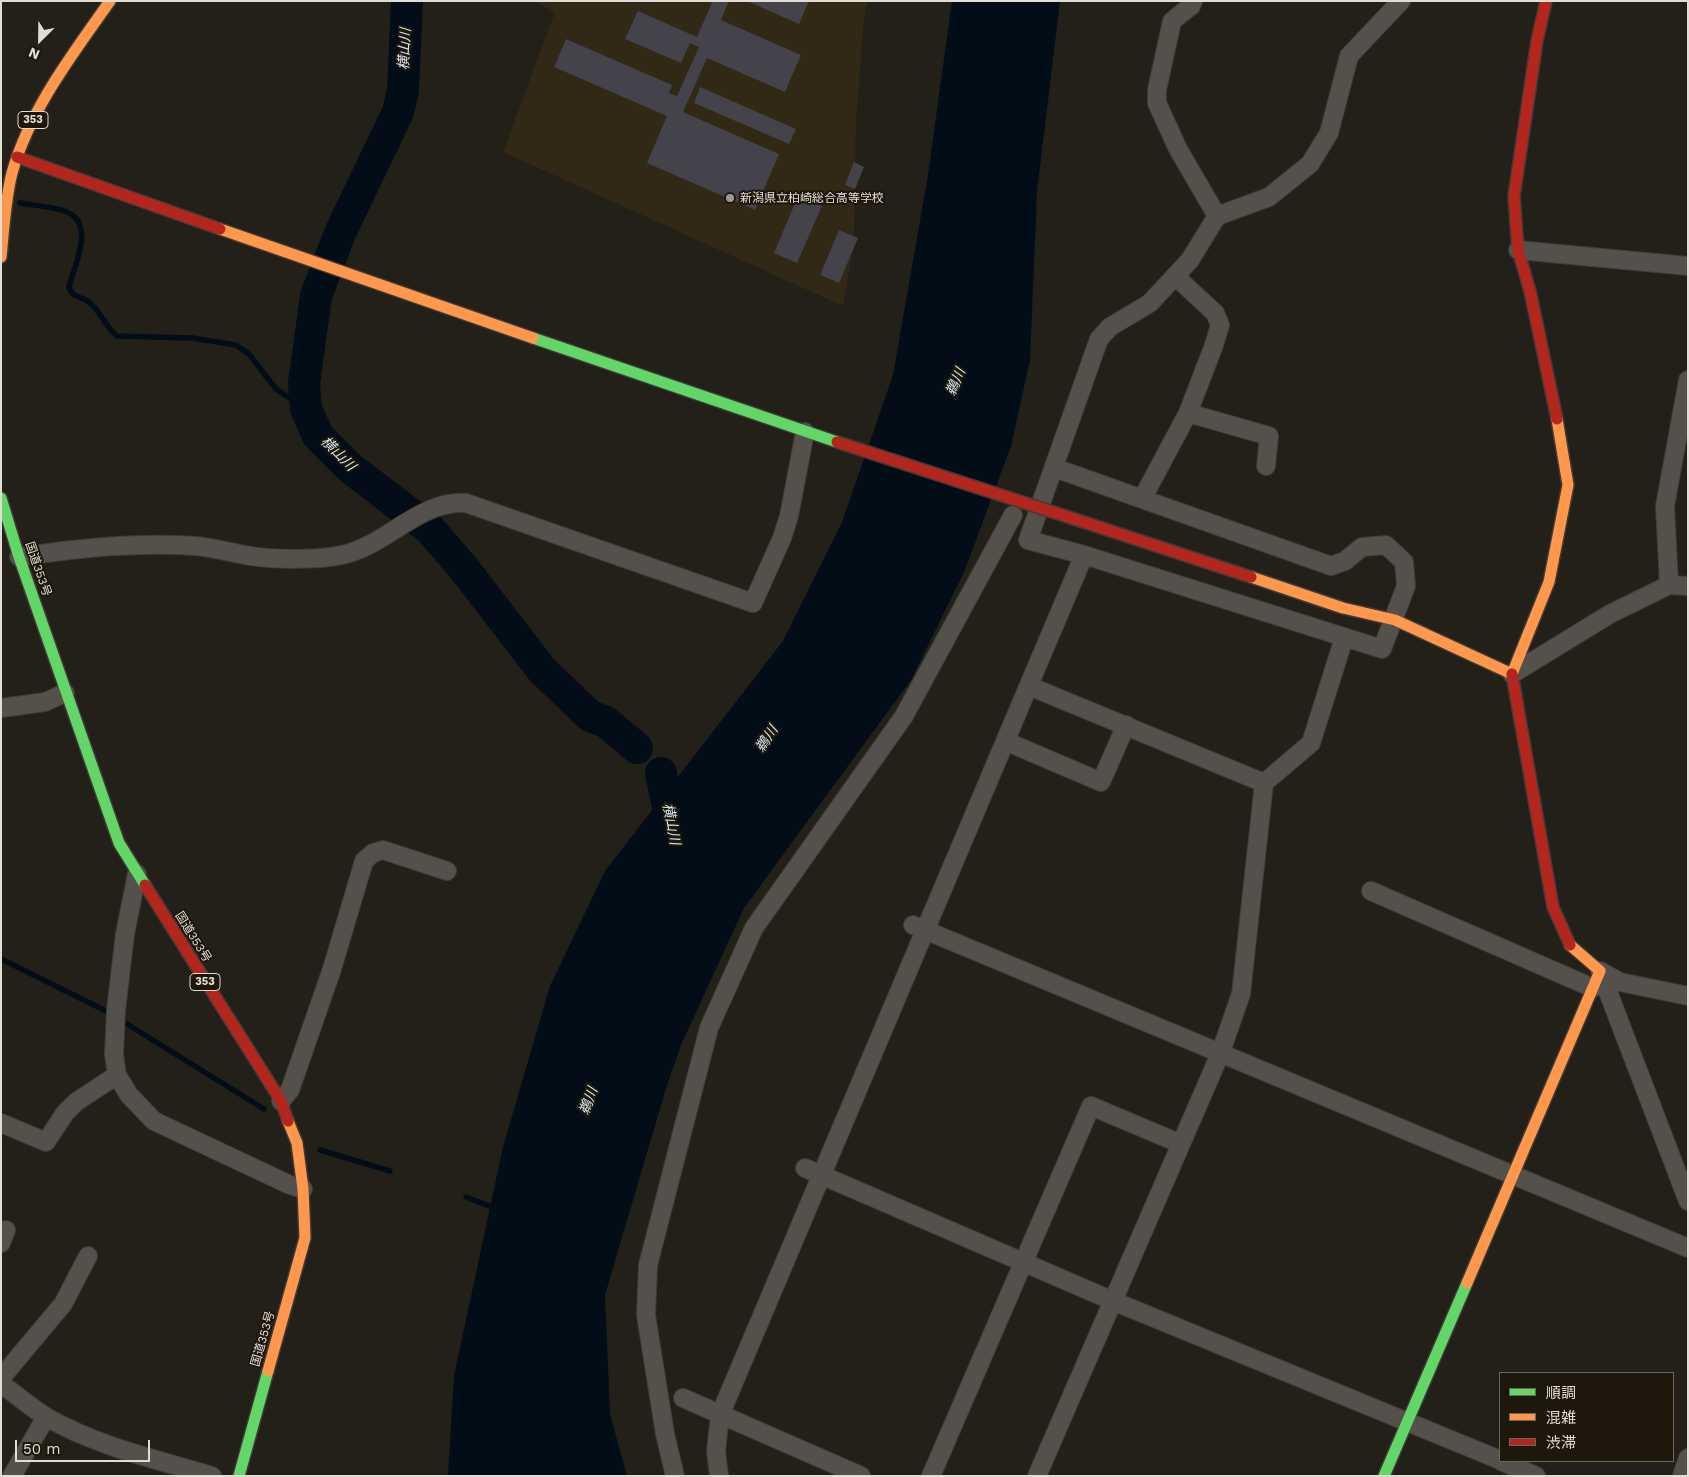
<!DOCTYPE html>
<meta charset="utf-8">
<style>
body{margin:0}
#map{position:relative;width:1689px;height:1477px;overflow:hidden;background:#232019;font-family:"Work Sans","Noto Sans JP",sans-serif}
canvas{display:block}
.frame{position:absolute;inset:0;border:2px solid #e1dcd4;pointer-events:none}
.legend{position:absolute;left:1499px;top:1372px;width:175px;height:90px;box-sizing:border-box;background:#1e170c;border:1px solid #6c665c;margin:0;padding:6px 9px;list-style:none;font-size:15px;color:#e1dcd4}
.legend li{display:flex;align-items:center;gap:10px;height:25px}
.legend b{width:25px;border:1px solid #6c665c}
.north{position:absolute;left:15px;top:15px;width:50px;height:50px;-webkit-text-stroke:4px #1e170c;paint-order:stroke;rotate:203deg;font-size:14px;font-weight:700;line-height:20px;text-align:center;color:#e1dcd4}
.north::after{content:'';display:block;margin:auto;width:18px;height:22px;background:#e1dcd4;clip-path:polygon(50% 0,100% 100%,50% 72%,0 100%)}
.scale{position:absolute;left:15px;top:1440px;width:135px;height:22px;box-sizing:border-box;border:2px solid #e1dcd4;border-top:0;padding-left:6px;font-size:15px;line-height:18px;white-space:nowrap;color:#e1dcd4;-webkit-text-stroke:4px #1e170c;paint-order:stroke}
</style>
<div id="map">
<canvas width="1689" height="1477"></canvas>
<div class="frame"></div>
<ul class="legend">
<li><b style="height:6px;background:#63d668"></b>順調</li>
<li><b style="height:6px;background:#ff974d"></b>混雑</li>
<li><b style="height:6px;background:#b3261e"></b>渋滞</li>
</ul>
<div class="north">N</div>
<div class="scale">50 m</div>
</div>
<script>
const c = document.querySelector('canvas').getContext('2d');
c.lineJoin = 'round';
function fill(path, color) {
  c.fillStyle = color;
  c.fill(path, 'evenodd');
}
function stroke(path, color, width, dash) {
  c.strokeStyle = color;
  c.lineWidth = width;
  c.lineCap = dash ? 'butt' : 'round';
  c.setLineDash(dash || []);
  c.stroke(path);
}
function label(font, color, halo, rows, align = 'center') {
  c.font = font + ' "Work Sans","Noto Sans JP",sans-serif';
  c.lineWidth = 4;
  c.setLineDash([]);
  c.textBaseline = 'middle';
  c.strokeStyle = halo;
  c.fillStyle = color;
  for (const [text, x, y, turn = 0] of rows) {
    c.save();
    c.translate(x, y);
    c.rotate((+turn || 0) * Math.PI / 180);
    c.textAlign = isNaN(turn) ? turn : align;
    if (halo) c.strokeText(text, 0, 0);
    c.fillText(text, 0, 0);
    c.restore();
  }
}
fill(new Path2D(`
 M 533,1 L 868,1 L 864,19 L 856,120 L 854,244 L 843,306 L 503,152 L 555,12 Z`), '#312816');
fill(new Path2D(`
 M 952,1 L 1060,1 L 1037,192 L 1030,360 L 1011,446 L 965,570 L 911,680 L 744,908 L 681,1045 L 667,1085 L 605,1295 L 610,1414 L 627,1476 L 448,1476 L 454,1376 L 503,1147 L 550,986 L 605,871 L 783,641 L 842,522 L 893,375 L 928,175 Z`), '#030d17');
stroke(new Path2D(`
 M 20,203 C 35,206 53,206 67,212 C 95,224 75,265 69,286 C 71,298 81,296 89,302 C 100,310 105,327 117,336 L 192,338 L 236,345 L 249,354 L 276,389 L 306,409
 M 1,959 L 106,1011 L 264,1109
 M 320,1150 L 390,1171
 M 466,1197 L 497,1209`), '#030d17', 5.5);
stroke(new Path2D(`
 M 407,1 L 403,91 L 398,112 L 340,233 L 316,296 L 304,383 L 306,409 L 318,436 L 349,467 L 430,529 L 465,570 L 542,670 L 590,716 L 606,722 L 637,748
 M 661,773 L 674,836`), '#030d17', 32);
fill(new Path2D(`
 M 707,1 L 729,1 L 721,20 L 801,55 L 785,92 L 707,58 L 683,112 L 779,154 L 755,210 L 647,163 L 667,116 L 554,67 L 566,39 L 672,85 L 669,93 L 677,96 L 699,47 L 690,43 L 681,63 L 625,39 L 638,11 L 697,37 L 712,3 Z
 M 747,1 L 809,1 L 799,24 Z
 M 700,87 L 796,129 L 789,144 L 694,103 Z
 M 854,162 L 864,167 L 855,189 L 845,185 Z
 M 798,196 L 822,206 L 797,263 L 774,253 Z
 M 839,230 L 858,238 L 839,283 L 820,275 Z`), '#44424a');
const street = new Path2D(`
 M 1193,1 L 1191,6 L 1172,21 L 1157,90 L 1157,103 L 1178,149 L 1217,216
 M 1518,250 L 1688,266
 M 1188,413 L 1269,436 L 1266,466
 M 1055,468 L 1331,566 L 1345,561 L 1362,547 L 1386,545 L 1404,562 L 1406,586 L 1382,649 L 1084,555 L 1028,540 L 1099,339 L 1110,327 L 1150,303 L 1190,260 L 1217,216 L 1269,197 L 1310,164 L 1329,133 L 1349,56 L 1401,1
 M 1142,499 L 1188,413 L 1214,345 L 1220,325 L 1215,313 L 1175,276
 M 19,557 C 78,548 135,542 196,546 C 215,548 233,553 251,556 C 274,560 320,560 342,555 C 386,546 419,500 466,503 L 753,603 L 782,538 L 789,516 L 805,432
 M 1669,585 L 1665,506 L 1688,380
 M 1512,674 L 1610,614 L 1669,585 L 1688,586
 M 1029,686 L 1264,783
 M 1,708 L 45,702 L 65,693
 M 1005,741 L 1101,782 L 1126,725
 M 137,874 L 125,934 L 116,1010 L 114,1055 L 117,1075 L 129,1095 L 154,1121 L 290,1185 L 303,1189
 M 1371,891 L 1593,988
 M 913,925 L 1688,1248
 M 1600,971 L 1688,1201
 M 1600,971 L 1620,982 L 1688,996
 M 281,1101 L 290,1090 L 332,969 L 364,861 L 373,853 L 383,850 L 447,871
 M 1,1123 L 46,1142 L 65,1113 L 76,1102 L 117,1075
 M 805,1168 L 1113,1301 L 1500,1460
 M 1,1243 L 6,1230
 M 1,1378 L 63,1304 L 88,1256
 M 1,1384 C 17,1395 32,1409 48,1418 C 99,1447 156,1459 212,1476
 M 683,1398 L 861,1476
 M 1501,1461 L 1536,1476
 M 12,1476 L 46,1417
 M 675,1476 L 665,1434 L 646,1315 L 648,1265 L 709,1028 L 754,928 L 904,716 L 1013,515
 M 719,1476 L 716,1451 L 720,1415 L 1084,555
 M 931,1476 L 1091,1106 L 1181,1144
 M 1037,1476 L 1220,1054 L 1241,994 L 1264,783 L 1311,743 L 1344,638
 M 1682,1476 L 1688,1458`);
const fast = new Path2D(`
 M 533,338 L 837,442
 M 1,498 L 19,557 L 119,843 L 145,885
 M 239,1476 L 268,1371
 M 1384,1476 L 1467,1283`);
const slow = new Path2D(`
 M 220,229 L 533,338
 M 1,257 C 4,229 5,200 12,173 C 30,109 72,55 110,1
 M 1251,577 L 1343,608 L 1395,620 L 1512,674
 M 1512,674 L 1549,582 L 1568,485 L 1557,419
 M 1467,1283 L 1600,971 L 1570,945
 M 268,1371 L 305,1238 L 303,1189 L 297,1143 L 288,1121`);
const jam = new Path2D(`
 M 1546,1 L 1537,41 L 1514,196 L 1518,250 L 1530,291 L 1557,419
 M 17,157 L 220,229
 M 1053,512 L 1251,577
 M 1512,674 L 1553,907 L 1570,945
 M 145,885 L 281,1101 L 288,1121`);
stroke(street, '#3f3b36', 20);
stroke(fast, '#3f3b36', 14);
stroke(slow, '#3f3b36', 14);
stroke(jam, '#3f3b36', 14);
stroke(street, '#54514c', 18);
stroke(fast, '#63d668', 11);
stroke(slow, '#ff974d', 11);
stroke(jam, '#b3261e', 11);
const jamBridge = new Path2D(`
 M 837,442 L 1053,512`);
stroke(jamBridge, '#3f3b36', 14, []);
stroke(jamBridge, '#b3261e', 11);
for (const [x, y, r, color] of [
 [730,198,5,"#9e9a93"]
]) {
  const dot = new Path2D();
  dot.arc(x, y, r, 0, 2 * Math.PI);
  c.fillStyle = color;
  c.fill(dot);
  stroke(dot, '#1e170c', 2);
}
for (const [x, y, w] of [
 [33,120,30],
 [205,982,30]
]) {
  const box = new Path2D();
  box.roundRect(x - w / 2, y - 8.5, w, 17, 4);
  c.fillStyle = '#1e170c';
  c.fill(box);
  stroke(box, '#e1dcd4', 1);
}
label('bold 11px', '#e1dcd4', null, [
 ["353",33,120],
 ["353",205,982]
]);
label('12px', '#e1dcd4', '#1e170c', [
 ["新潟県立柏崎総合高等学校",740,198]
], 'left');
label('12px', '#e1dcd4', '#1e170c', [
 ["国道353号",38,569,71],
 ["国道353号",193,937,58],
 ["国道353号",263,1339,-74]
]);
label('italic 14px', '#d3e6f2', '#1e170c', [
 ["横山川",405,49,-87],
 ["鵜川",956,382,-67],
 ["横山川",338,454,45],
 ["鵜川",767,739,-57],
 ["横山川",671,824,79],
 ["鵜川",589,1101,-70]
]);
</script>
